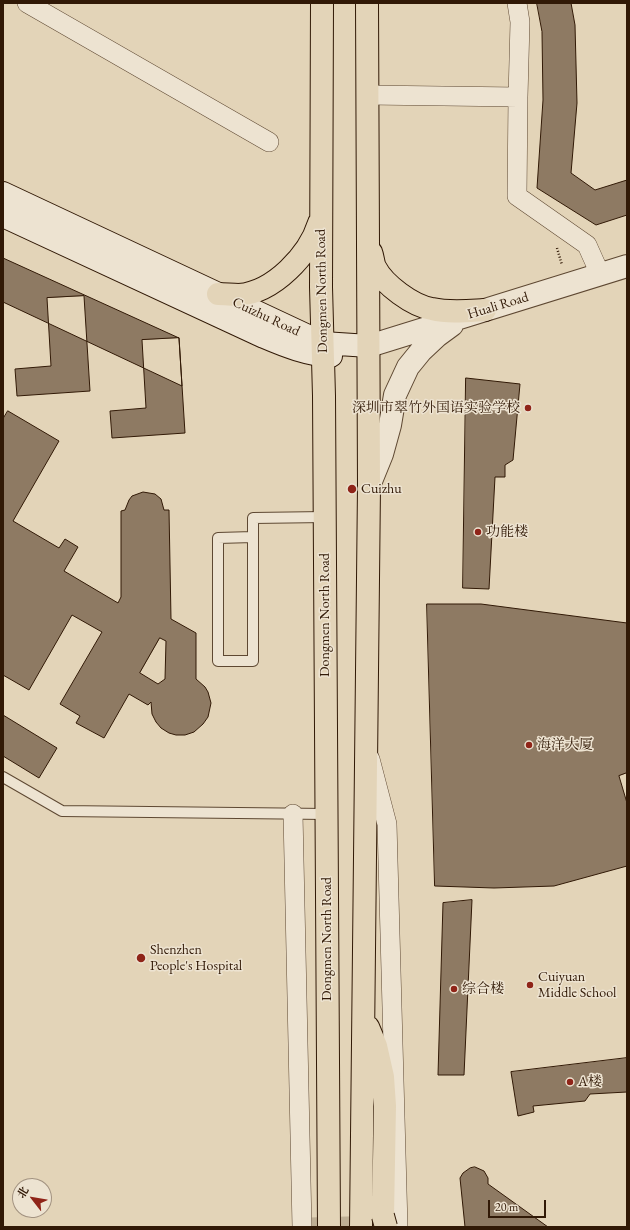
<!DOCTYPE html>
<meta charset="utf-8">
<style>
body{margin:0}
#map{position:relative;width:630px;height:1230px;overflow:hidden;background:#e3d4b8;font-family:"EB Garamond","Noto Serif SC",serif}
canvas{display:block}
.frame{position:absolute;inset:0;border:4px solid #311906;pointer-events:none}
.north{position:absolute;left:12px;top:1178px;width:40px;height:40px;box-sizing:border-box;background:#ede3d1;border:1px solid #a29280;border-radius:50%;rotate:301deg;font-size:11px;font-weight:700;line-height:16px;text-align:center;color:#311906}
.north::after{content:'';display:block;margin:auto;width:14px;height:18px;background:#8f2418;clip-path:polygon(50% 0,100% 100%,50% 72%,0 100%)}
.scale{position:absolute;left:488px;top:1200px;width:58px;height:18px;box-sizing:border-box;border:2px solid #311906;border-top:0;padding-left:5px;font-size:12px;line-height:14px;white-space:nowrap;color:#311906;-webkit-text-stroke:3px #ede3d1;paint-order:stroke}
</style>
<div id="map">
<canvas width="630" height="1230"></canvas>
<div class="frame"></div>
<div class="north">北</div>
<div class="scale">20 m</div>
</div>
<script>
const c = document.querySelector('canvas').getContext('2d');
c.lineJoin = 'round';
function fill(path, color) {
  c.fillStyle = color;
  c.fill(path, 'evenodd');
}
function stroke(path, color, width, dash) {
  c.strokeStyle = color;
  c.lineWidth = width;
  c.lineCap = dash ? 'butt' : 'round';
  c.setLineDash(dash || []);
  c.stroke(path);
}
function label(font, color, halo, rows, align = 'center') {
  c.font = font + ' "EB Garamond","Noto Serif SC",serif';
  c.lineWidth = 3;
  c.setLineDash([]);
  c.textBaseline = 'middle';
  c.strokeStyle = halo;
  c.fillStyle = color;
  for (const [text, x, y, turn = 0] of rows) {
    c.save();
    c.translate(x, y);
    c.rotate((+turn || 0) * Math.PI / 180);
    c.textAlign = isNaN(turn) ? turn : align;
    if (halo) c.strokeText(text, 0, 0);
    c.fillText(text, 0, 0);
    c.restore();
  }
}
const building = new Path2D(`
 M 537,3 L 571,3 L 575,25 L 577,103 L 571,173 L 595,190 L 627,180 L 627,215 L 596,225 L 537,188 L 543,100 L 542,32 Z
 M 3,258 L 179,338 L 182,386 L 3,302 Z
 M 84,296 L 90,391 L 17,396 L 15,369 L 51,366 L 47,298 Z
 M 179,338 L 185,433 L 112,438 L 110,411 L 146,408 L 142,340 Z
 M 466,378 L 520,384 L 513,460 L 505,465 L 505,477 L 495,477 L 489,589 L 463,588 Z
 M 8,411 L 59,441 L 13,521 L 59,548 L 65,539 L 78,547 L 64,571 L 118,603 L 121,597 L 121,511 L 125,510 L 129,500 L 132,496 L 143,492 L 155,494 L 161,499 L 164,510 L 169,510 L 171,619 L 196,633 L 196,679 L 205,687 L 208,692 L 211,703 L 208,717 L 203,724 L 194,732 L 185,735 L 176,735 L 169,733 L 161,728 L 156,722 L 152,714 L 151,702 L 148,705 L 129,694 L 104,738 L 76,723 L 80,716 L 60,704 L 102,632 L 72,615 L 29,690 L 3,675 L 3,419 ZM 160,638 L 166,641 L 165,679 L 158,684 L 140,673 Z
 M 427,604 L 481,604 L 627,623 L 627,866 L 554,886 L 494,888 L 435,886 Z
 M 3,715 L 57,748 L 39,778 L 3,756 Z
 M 627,773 L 627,803 L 619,776 Z
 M 472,900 L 464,1075 L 438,1075 L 443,903 Z
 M 627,1058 L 627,1092 L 590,1094 L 585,1101 L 533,1106 L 534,1112 L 518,1116 L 511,1072 Z
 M 475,1167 L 484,1171 L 488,1178 L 488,1184 L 548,1227 L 465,1227 L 460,1178 L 463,1173 L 470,1168 Z`);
fill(building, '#8e7a63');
stroke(building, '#311906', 1);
stroke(new Path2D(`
 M 309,1227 L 391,1225`), '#bfaf94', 19, [19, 10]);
const service = new Path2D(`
 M 253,537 L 218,538 L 218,661 L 253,661 L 253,518 L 325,517
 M 3,777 L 62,811 L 326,814`);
const minor = new Path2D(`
 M 27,3 L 269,142
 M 368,95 L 518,97 L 520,22 L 517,3
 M 518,97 L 517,196 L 587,245 L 600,274
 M 370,759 L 387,824 L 398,1227
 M 293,814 L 302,1227`);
const tertiary = new Path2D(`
 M 369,346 L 627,266
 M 369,486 L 382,454 L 390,425 L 395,395 L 408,367 L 421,351 L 437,336 L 452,325`);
const secondary = new Path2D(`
 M 3,193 L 323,343 L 369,346
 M 3,216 L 264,337 C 285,346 308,355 331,356`);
const primary = new Path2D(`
 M 322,3 L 321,287 L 324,396 L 329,1227
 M 371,252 C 373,257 373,263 375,267 C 384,285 413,306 432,309 C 449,313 467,311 485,310
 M 218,294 C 225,294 232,295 239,295 C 274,292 309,255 319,223
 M 368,1027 L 376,1046 L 383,1077 L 385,1106 L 383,1216
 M 361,1227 L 369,486 L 367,3`);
stroke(service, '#5e4832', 12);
stroke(minor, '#5e4832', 20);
stroke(tertiary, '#5e4832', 24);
stroke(secondary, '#311906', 24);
stroke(primary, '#311906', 24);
stroke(new Path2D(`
 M 557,248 L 562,265`), '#311906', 2.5, [1, 2]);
stroke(service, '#ede3d1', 10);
stroke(minor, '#ede3d1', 19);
stroke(tertiary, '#ede3d1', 22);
stroke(secondary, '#ede3d1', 22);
stroke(primary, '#e3d4b8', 22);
const primaryBridge = new Path2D(`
 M 383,1216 L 386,1227`);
stroke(primaryBridge, '#311906', 24, []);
stroke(primaryBridge, '#e3d4b8', 22);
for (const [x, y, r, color] of [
 [528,408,4,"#8f2418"],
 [352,489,5,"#8f2418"],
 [478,532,4,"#8f2418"],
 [529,745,4,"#8f2418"],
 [141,958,5,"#8f2418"],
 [530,985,4,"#8f2418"],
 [454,989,4,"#8f2418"],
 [570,1082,4,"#8f2418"]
]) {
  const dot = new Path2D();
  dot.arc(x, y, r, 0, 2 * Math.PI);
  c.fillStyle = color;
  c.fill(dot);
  stroke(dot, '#ede3d1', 1.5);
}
label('14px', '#311906', '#ede3d1', [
 ["Dongmen North Road",322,291,-91],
 ["Huali Road",498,306,-17],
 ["Cuizhu Road",266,317,25],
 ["Dongmen North Road",325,615,-90],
 ["Dongmen North Road",327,939,-90]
]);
label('14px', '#311906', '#ede3d1', [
 ["深圳市翠竹外国语实验学校",520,408,"right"],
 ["Cuizhu",361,489],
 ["功能楼",486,532],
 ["海洋大厦",537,745],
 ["Shenzhen",150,950],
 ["People's Hospital",150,966],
 ["Cuiyuan",538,977],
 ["Middle School",538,993],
 ["综合楼",462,989],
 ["A楼",578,1082]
], 'left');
</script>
